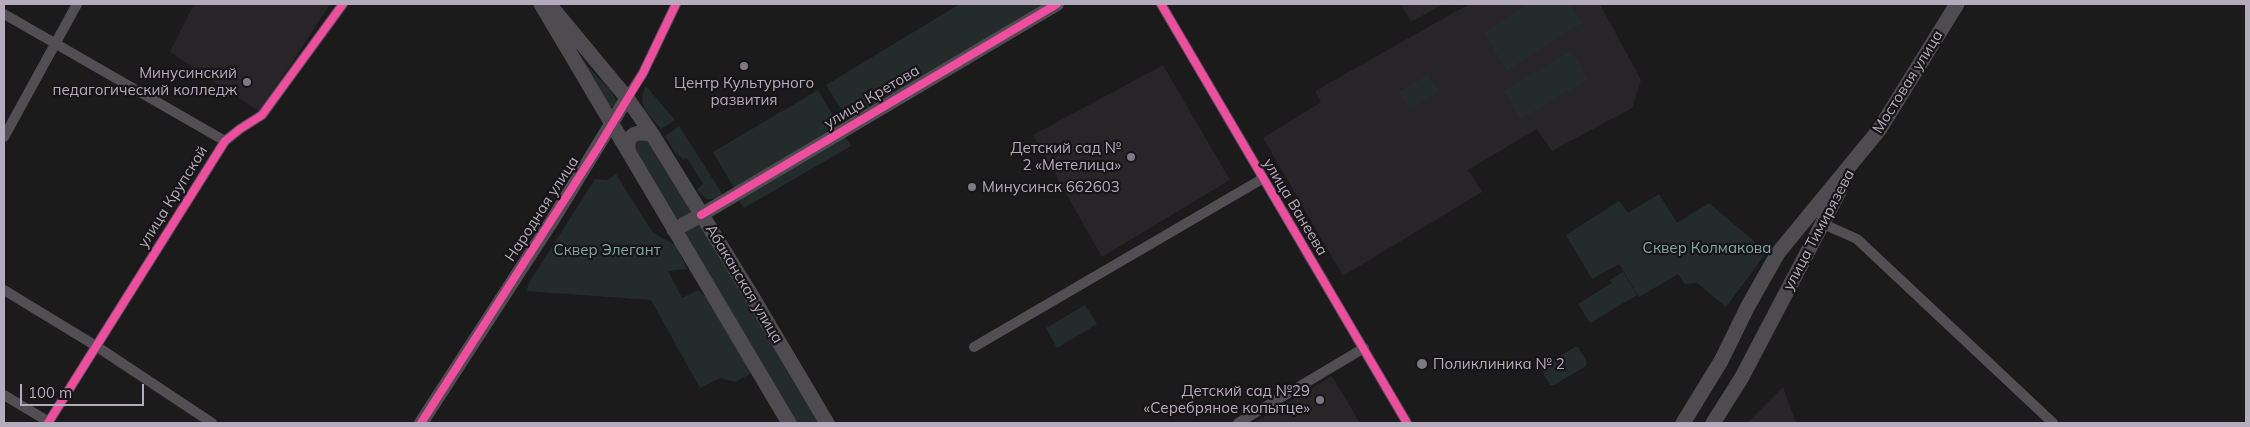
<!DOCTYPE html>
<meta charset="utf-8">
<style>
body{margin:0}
#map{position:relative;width:2250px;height:427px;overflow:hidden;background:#1b1b1b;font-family:Mulish,sans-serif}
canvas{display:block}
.frame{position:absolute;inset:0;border:5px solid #b4acbc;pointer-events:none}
.scale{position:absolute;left:20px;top:384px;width:124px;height:22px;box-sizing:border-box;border:2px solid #b4acbc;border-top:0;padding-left:6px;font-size:15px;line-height:18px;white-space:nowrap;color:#b4acbc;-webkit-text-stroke:4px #171517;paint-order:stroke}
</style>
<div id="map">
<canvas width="2250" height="427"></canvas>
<div class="frame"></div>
<div class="scale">100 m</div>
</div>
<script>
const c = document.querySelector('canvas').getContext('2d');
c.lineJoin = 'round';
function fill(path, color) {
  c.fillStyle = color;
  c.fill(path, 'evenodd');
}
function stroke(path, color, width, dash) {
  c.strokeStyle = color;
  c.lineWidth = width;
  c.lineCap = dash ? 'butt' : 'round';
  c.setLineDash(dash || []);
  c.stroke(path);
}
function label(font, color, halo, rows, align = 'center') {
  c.font = font + ' Mulish,sans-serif';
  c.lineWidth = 4.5;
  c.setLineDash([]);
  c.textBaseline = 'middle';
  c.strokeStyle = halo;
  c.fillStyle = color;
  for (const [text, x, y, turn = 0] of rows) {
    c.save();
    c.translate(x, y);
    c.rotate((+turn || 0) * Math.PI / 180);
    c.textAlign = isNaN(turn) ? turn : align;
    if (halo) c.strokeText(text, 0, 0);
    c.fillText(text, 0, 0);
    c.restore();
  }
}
fill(new Path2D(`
 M 194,4 L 330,4 L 260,112 L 170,52 Z
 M 1401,4 L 1444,4 L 1411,22 Z
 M 1469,4 L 1600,4 L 1641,80 L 1632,108 L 1552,151 L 1537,129 L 1468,170 L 1482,192 L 1343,276 L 1263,138 L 1321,102 L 1315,91 Z
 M 1163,65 L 1230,180 L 1102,257 L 1033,135 Z
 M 1332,376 L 1360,423 L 1254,423 Z
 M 1783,387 L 1796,423 L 1747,423 Z`), '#272527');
fill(new Path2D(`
 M 960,4 L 1047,4 L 848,120 L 826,85 Z
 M 1529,4 L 1570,4 L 1582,23 L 1507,70 L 1484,33 Z
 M 1571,51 L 1588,79 L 1521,119 L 1504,91 Z
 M 581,59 L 611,91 L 617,102 L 614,107 L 609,106 Z
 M 1428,75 L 1439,92 L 1410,109 L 1399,92 Z
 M 646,86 L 675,120 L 661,129 C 650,116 635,104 646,86 Z
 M 818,90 L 839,126 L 734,188 L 713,152 Z
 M 679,126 L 723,195 L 717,199 L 706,199 L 697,190 L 703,184 L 687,158 L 683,159 L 676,154 L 665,136 Z
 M 844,135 L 851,146 L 744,208 L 737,197 Z
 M 643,139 L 647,139 L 692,208 L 691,214 L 682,220 L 676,218 L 636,150 L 637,142 Z
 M 616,174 L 653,233 L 676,245 L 687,269 L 668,271 L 682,298 L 698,290 L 709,300 L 751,370 L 750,374 L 735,382 L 720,378 L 700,388 L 651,300 L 527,291 L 529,283 L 595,179 L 607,180 Z
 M 1659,194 L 1677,223 L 1709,203 L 1762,248 L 1764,256 L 1726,307 L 1697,283 L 1685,284 L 1678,274 L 1639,297 L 1619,264 L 1592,279 L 1566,235 L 1619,201 L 1628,213 Z
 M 701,223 L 819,423 L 796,423 L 685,234 L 686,229 Z
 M 1623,272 L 1637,295 L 1590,323 L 1578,304 L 1612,283 L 1610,280 Z
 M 1085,305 L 1097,324 L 1057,348 L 1046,328 Z
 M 1575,347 L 1578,347 L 1587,362 L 1586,366 L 1554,385 L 1550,385 L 1541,369 L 1542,366 Z`), '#242c2b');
stroke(new Path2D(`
 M 1161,4 L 1407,423
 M 4,14 L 225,141
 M 627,98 L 643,73 L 676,4
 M 4,137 L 77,4
 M 1821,223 L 1857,239 L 2053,423
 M 4,290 L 96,346 L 212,423
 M 974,347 L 1262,179
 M 4,395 L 49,422
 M 48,423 L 225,141 L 240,129 L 262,115 L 343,4
 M 1238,423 L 1364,348`), '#524f54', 10);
stroke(new Path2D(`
 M 701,215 L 1057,4
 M 421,423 L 552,221 L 627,98`), '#504d52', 14);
stroke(new Path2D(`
 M 541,4 L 789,423
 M 549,4 L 627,98 L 652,134 L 750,293 L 827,423
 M 629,153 C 625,134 636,131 652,134
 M 674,230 L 701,215
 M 1683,423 L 1721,361 L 1748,306 L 1778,253 L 1879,130 L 1957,4
 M 1713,423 L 1742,377 L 1840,190`), '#4e4c50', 15);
stroke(new Path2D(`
 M 1161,4 L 1407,423
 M 701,215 L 1057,4
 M 48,423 L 225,141 L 240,129 L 262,115 L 343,4
 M 421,423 L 597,149 L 643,73 L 676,4`), '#ef4d9e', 8);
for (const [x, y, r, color] of [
 [744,66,5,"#7e7984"],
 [247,82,5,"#7e7984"],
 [1131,157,5,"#7e7984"],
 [972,187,5,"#7e7984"],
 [1422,364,6,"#7e7984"],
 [1320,400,5,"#7e7984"]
]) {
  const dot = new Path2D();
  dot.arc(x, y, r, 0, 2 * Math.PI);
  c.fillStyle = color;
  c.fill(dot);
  stroke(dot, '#171517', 2);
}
label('15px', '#b4acbc', '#171517', [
 ["Минусинский",237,73],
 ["педагогический колледж",237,90],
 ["Центр Культурного",744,83,"center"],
 ["развития",744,100,"center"],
 ["Детский сад №",1121,148],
 ["2 «Метелица»",1121,165],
 ["Минусинск 662603",982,187,"left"],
 ["Поликлиника № 2",1433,364,"left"],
 ["Детский сад №29",1310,391],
 ["«Серебряное копытце»",1310,408]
], 'right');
label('15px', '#b4acbc', '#171517', [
 ["Мостовая улица",1908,82,-58],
 ["улица Кретова",872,97,-31],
 ["улица Крупской",173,197,-58],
 ["улица Ванеева",1295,207,59],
 ["Народная улица",542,209,-57],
 ["улица Тимирязева",1819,230,-62],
 ["Абаканская улица",744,284,59]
]);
label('15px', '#83a7a3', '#171517', [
 ["Сквер Колмакова",1707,248],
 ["Сквер Элегант",607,250]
]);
</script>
